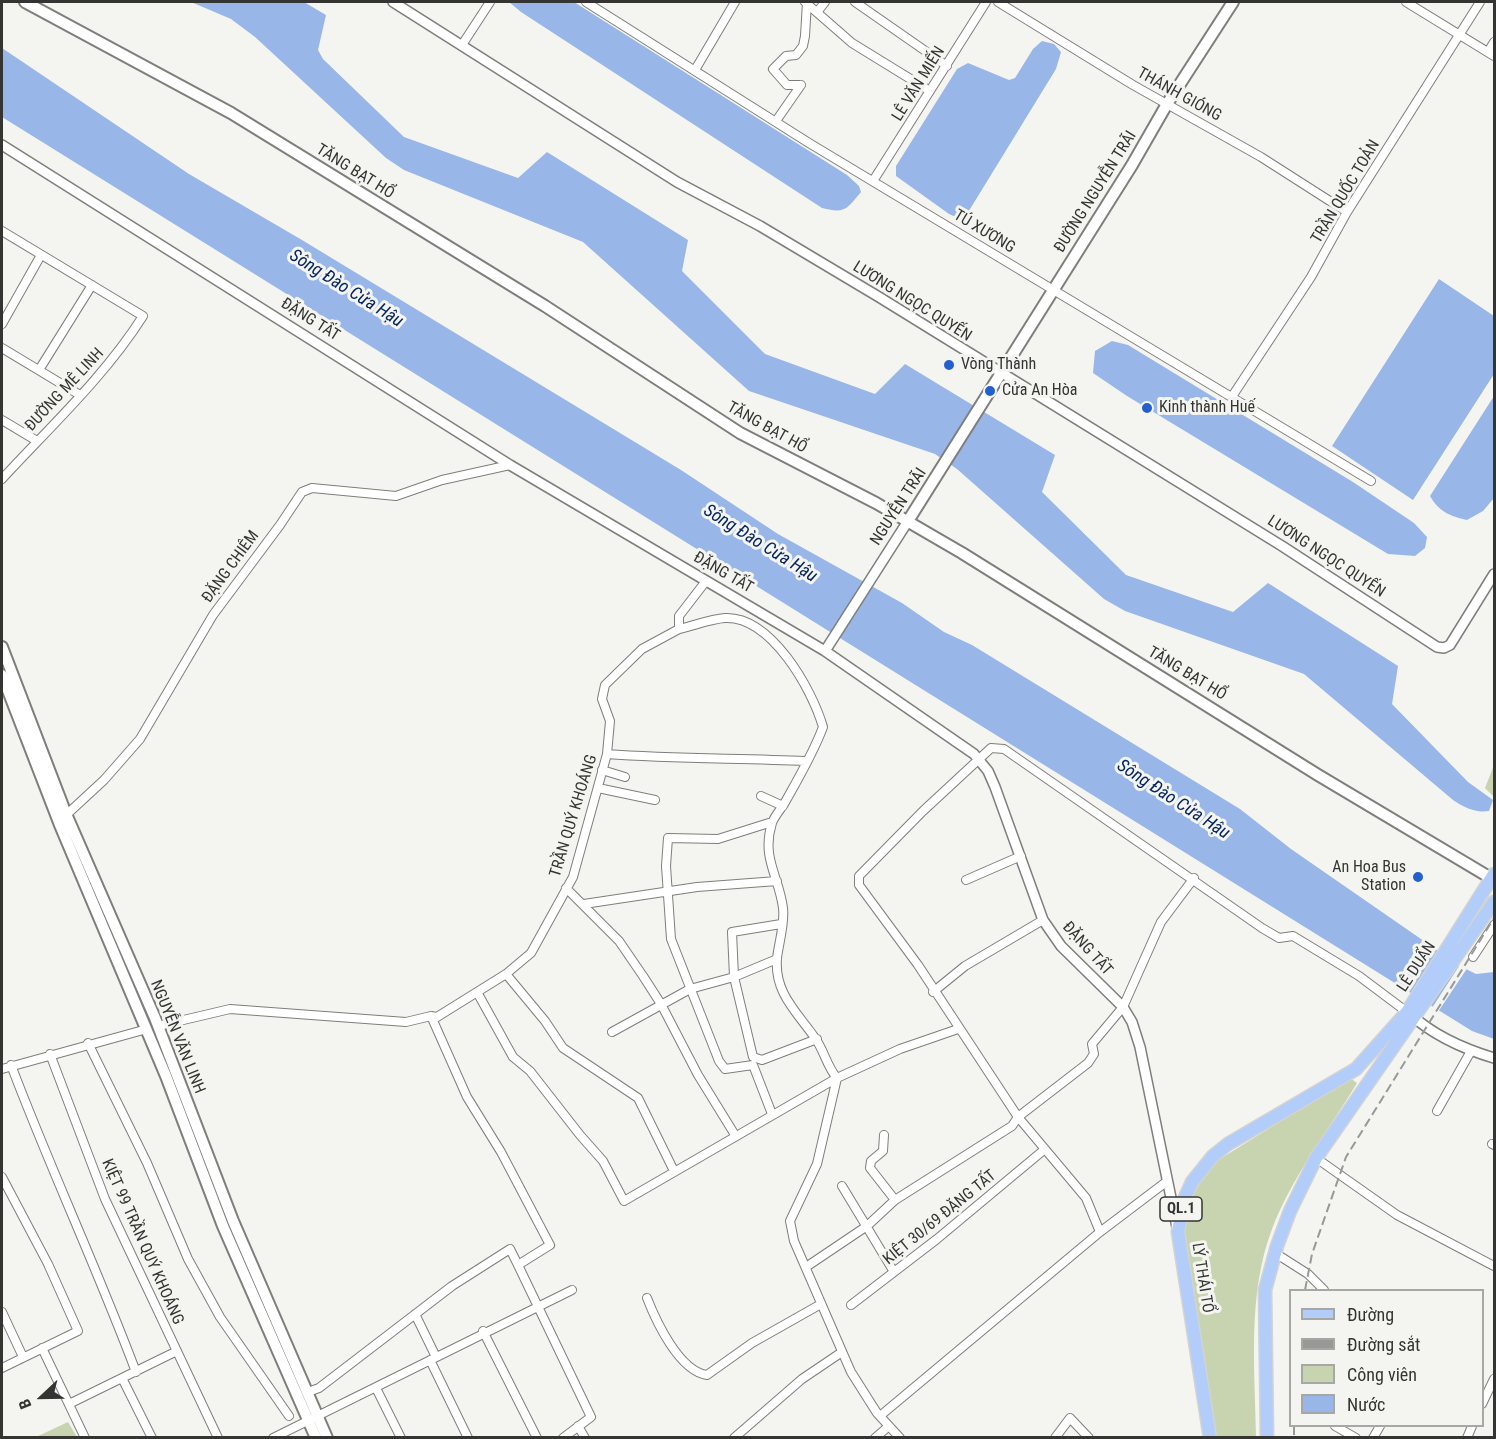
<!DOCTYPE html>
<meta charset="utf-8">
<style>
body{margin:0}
#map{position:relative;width:1496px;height:1439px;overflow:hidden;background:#f4f5f1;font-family:"Roboto Condensed",sans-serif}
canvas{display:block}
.frame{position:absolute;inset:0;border:3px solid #343533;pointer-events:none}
.legend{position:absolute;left:1289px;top:1289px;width:195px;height:138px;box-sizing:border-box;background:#f4f5f1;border:2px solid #a7a8a5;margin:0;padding:8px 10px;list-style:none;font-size:18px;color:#343533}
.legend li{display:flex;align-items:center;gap:12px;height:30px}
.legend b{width:30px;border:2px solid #a7a8a5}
.north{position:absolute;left:12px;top:1367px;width:60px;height:60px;-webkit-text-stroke:4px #f4f5f1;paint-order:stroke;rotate:248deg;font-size:16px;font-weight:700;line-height:24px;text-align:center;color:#343533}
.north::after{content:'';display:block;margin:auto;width:21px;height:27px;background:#343533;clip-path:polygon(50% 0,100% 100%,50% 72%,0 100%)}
</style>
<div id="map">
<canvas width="1496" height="1439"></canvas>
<div class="frame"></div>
<ul class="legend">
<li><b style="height:8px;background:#b3cdfa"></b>Đường</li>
<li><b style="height:8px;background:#989996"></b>Đường sắt</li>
<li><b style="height:16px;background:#c8d3af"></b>Công viên</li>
<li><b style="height:16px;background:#99b6e8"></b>Nước</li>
</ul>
<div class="north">B</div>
</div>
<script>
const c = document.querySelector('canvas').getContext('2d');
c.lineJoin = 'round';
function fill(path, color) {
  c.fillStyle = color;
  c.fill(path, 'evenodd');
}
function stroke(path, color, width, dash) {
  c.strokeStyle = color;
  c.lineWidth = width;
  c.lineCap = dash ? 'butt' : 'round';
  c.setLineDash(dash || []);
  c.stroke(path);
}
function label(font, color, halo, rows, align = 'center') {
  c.font = font + ' "Roboto Condensed",sans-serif';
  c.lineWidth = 6;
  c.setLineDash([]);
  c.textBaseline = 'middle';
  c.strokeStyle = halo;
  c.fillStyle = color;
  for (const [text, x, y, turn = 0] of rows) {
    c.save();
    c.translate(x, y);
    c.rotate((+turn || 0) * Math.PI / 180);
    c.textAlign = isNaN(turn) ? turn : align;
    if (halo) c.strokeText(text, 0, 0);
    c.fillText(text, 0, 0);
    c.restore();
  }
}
fill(new Path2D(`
 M 1494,765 L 1494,797 L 1485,788 Z
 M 1350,1078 L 1357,1083 C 1328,1131 1292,1177 1272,1229 C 1247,1295 1255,1369 1256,1437 L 1214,1438 L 1184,1238 C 1185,1205 1197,1182 1220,1159 Z
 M 68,1422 L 77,1437 L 36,1437 Z`), '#c8d3af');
fill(new Path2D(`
 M 191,2 L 304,2 L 326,15 L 318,50 L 323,59 L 404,137 L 518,178 L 547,152 L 688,240 L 682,271 L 765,354 L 875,394 L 905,364 L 1055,455 L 1042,492 L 1126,575 L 1233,612 L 1268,583 L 1398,666 L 1392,704 L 1468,782 L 1493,800 L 1489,811 C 1475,813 1465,808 1453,800 L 1304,674 L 1125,611 L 1104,599 L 957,469 L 935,454 L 749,391 L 583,242 L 404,170 L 386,158 L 255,37 L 231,19 Z
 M 509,2 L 574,2 L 847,175 L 859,186 L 861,192 C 847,209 845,214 822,208 L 521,12 Z
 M 1042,41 L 1054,44 L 1061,52 L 1056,69 L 967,214 L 958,218 L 949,214 L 896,176 L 896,166 L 957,69 L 968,63 L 1009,80 L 1015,78 L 1033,49 Z
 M 2,48 L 189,174 L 302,240 L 681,470 L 778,534 L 902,603 L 944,632 L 972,645 L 1240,809 L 1291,849 L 1460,966 L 1476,974 L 1494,972 L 1494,1039 L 1472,1031 L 2,117 Z
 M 1439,279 L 1494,316 L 1494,374 L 1413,500 L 1332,446 Z
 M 1112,341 L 1128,345 L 1353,482 L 1414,523 L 1427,537 L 1425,548 L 1415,556 L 1388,554 L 1127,396 L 1093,373 L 1095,351 Z
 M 1494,396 L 1494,498 L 1483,511 L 1467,520 C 1450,516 1439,512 1430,496 Z`), '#99b6e8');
fill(new Path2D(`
 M 1461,963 L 1468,967 L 1438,1012 L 1432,1008 Z`), '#f4f5f1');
const minor = new Path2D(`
 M 586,2 L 809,143 L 1371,481
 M 805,2 L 852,43 L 930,91
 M 855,2 L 947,66
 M 998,2 L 1133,85 L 1261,157 L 1347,212
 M 1406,2 L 1494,56
 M 818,11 L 825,2
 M 462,45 L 490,2
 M 1488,52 L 1494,42
 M 695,70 L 735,2
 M 801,85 L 787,85 L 773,69 L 786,56 L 796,55 L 803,46 L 805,36 L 807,2
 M 776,121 L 801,85
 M 873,181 L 986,2
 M 2,231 L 143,316 C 105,376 50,427 2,479
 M 2,324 L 41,255
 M 2,348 L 80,395
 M 39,370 L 92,285
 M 1233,395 L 1311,277 L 1347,212 L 1480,2
 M 2,420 L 37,441
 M 679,629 C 693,626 710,619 725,618 C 771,616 812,689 823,727 C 813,754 798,779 784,804 C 780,810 774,817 772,823 C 761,858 779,876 783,908 C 785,923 779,942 777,958 C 774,993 797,1012 815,1038 C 824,1050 827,1067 837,1078 L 817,1164 L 790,1221 L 794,1241 L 851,1372 L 877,1413 L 900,1438
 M 607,754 C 674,759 739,758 806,761
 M 602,770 L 625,777
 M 598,788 L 655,800
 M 761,796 L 783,806
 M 64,817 L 104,780 L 140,739 L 213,615 L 280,525 L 302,492 L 312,488 L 396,496 L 442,480 L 510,465
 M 772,822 L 718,839 L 668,838 L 666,866 L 671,939 L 719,1061 L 725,1069 L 753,1065 L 772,1114
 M 966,880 L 1021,856
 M 566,888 L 619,941 L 643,976 L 661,1004 L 698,1075 L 735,1135
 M 584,904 L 697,887 L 777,881
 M 781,924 L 732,932 L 734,977 L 753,1057 L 762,1060 L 817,1039
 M 1473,957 L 1494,925
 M 506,974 L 545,1021 L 563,1048 L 638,1098 L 674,1171
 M 477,992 L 513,1057 L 530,1071 L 580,1135 L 603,1161 L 624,1201 L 837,1078 L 900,1049 L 958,1029
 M 933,992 L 965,966 L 1043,920
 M 158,1026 L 230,1009 L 406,1022 L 431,1016 L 437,1017 L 506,974 L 531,953 L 573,877 L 607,754 L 610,721 L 602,699 L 605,685 L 642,649 L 679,629 L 679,616 L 706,581
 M 612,1032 L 690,989 L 734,977 L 777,959
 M 88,1043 L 147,1163 L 188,1259 L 220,1317 L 289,1416
 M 50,1054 L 105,1199 L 218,1438
 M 11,1065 C 50,1168 97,1268 136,1372
 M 2,1069 L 147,1029
 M 1437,1111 L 1471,1051
 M 884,1135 L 883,1151 L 871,1161 L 870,1168 L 895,1200
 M 1492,1144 L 1494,1145
 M 1316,1158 L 1397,1215 L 1494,1266
 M 2,1177 L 48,1264 L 78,1331 L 2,1368
 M 842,1186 L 894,1272
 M 1100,1232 L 1086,1198 L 1018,1117 L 918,965 L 859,885 L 859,876 L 923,811 L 991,748 L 1004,749 L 1262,928 L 1279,938 L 1293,936 L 1359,976 L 1407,1012
 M 1275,1253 L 1308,1274 L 1324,1290
 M 518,1265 L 591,1417 L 563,1438
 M 806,1267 L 867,1226 L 895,1200 L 1012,1126 L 1018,1117 L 1088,1063 L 1094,1054 L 1092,1044 L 1123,1007 L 1161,922 L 1194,878
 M 647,1298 C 656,1321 679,1371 707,1375 L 752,1343 L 821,1304
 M 851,1305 L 937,1239 L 1045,1149
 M 2,1312 L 23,1357
 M 415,1314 L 436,1357
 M 483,1331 L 537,1438
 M 42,1348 L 85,1438
 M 430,1360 L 468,1438
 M 122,1378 L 152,1438
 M 376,1388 L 401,1438
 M 308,1392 L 319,1388 L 452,1286 L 510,1249 L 518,1265 L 550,1245 L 501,1152 L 467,1097 L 431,1016
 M 69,1404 L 177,1351
 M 1482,1404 L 1494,1379
 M 880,1416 L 1100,1232 L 1166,1182
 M 578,1426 L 585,1438
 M 1335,1426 L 1356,1438
 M 273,1438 L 572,1290
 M 734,1438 L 802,1379 L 842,1352
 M 875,1438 L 889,1426
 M 1055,1438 L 1070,1418 L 1089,1438
 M 1373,1438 L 1380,1426
 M 1467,1438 L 1472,1426`);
const tertiary = new Path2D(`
 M 393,2 L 677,182 L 760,226 L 879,297 L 1282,546 L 1437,647 L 1444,648 L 1450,645 L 1494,574
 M 2,145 L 510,465 L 825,651 L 974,754 L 988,771 L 995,787 L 1043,920 L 1061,946 L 1123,1007 L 1132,1022 L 1140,1047 L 1177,1227
 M 825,651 L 908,521
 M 1410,1014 C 1433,1035 1464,1049 1494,1058`);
const secondary = new Path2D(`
 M 25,2 L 231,113 L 545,306 L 740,433 L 876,503 L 962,553 L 1318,775 L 1494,880
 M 908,521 L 1132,165 L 1167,104 L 1233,2
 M 2,647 L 66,814 L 155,1018 L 233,1221 L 327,1438
 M 2,675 L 60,825 L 166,1076 L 223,1226 L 316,1438`);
const primary = new Path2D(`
 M 1210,1438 L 1178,1232 L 1183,1202 L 1192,1182 L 1213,1156 L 1228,1144 L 1356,1069 L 1407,1012 L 1494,874
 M 1267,1438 L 1265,1290 L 1277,1246 L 1290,1211 L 1316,1158 L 1494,902`);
stroke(minor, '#7e7f7c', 10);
stroke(tertiary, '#7e7f7c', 12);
stroke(secondary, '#7e7f7c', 14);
stroke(primary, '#d2d3d2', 15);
stroke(minor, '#fff', 8);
stroke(tertiary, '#fff', 9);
stroke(secondary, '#fff', 10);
stroke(primary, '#b3cdfa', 12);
stroke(new Path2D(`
 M 1305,1290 L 1312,1254 L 1346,1157 L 1494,918
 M 1294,1426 L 1294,1438`), '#989996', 2, [9, 4.5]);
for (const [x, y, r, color] of [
 [949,365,6,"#2460cd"],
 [990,391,6,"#2460cd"],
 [1147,408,6,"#2460cd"],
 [1418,877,6,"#2460cd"]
]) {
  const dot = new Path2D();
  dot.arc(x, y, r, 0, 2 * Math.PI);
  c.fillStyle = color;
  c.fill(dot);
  stroke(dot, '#f4f5f1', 2);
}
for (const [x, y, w] of [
 [1181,1209,42]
]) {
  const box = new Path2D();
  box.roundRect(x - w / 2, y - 12, w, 24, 4.5);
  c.fillStyle = '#f4f5f1';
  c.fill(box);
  stroke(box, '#343533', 1.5);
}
label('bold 15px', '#343533', null, [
 ["QL.1",1181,1209]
]);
label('16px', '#343533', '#f4f5f1', [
 ["LÊ VĂN MIẾN",919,84,-58],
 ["THÁNH GIÓNG",1179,95,29],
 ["TĂNG BẠT HỔ",355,172,32],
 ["ĐƯỜNG NGUYỄN TRÃI",1096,192,-58],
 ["TRẦN QUỐC TOẢN",1346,192,-59],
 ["TÚ XƯƠNG",984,232,31],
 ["LƯƠNG NGỌC QUYẾN",912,302,32],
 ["ĐẶNG TẤT",310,320,32],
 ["ĐƯỜNG MÊ LINH",65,390,-47],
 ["TĂNG BẠT HỔ",767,428,29],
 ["NGUYỄN TRÃI",899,507,-57],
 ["LƯƠNG NGỌC QUYẾN",1326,557,33],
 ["ĐẶNG CHIÊM",231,567,-54],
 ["ĐẶNG TẤT",723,573,30],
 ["TĂNG BẠT HỔ",1187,674,31],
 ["TRẦN QUÝ KHOÁNG",574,816,-73],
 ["ĐẶNG TẤT",1087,949,48],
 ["LÊ DUẨN",1417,967,-57],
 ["NGUYỄN VĂN LINH",177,1037,68],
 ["KIỆT 30/69 ĐẶNG TẤT",940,1218,-39],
 ["KIỆT 99 TRẦN QUÝ KHOÁNG",142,1242,66],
 ["LÝ THÁI TỔ",1202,1278,81]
]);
label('16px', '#343533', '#f4f5f1', [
 ["Vòng Thành",961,365],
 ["Cửa An Hòa",1002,391],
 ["Kinh thành Huế",1159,408],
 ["An Hoa Bus",1406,868,"right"],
 ["Station",1406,886,"right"]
], 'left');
label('italic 18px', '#072660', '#f4f5f1', [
 ["Sông Đào Cửa Hậu",346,289,32],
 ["Sông Đào Cửa Hậu",760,544,32],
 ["Sông Đào Cửa Hậu",1173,800,33]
]);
</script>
